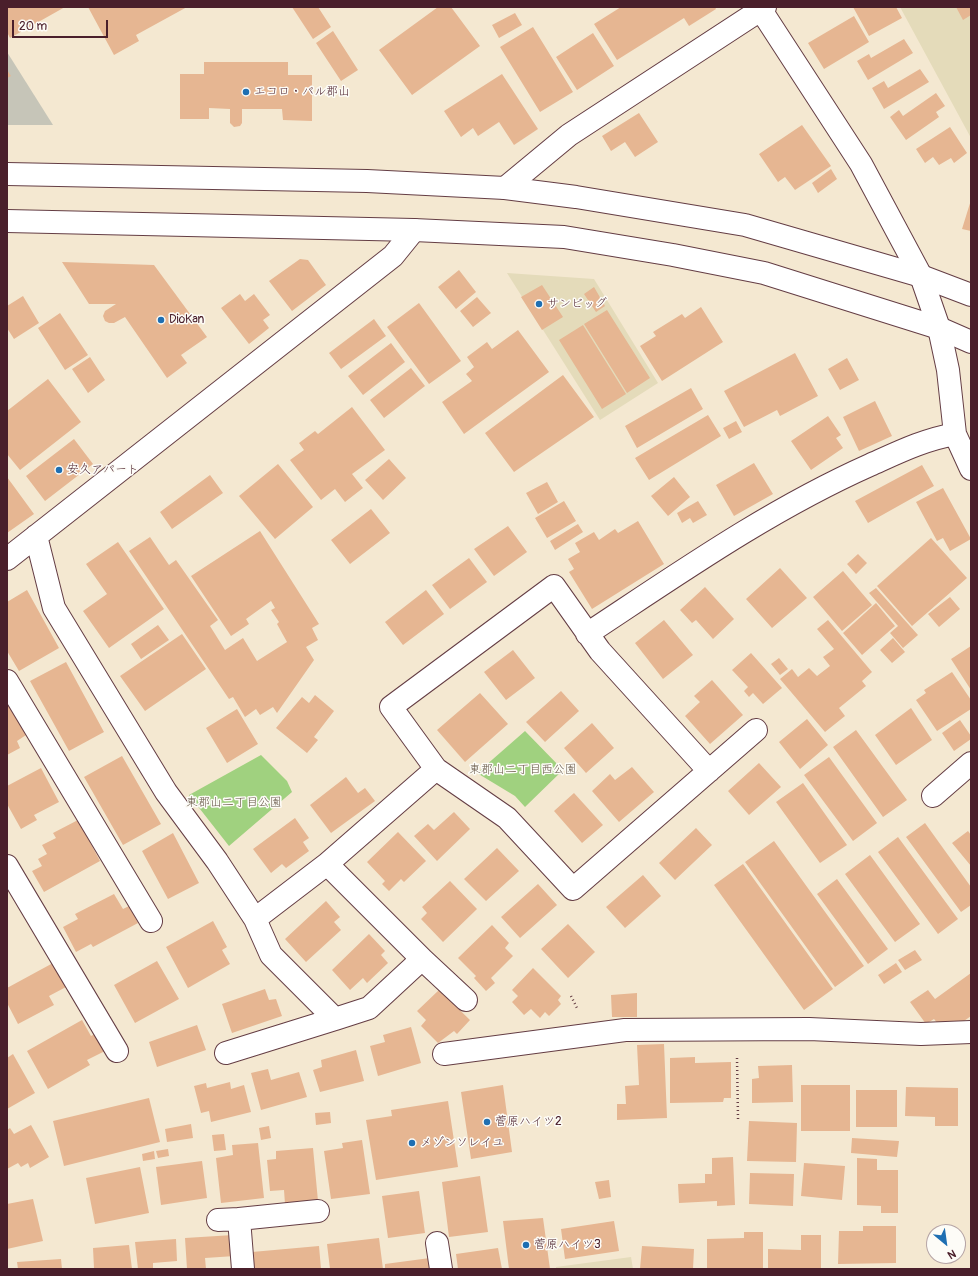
<!DOCTYPE html>
<meta charset="utf-8">
<style>
body{margin:0}
#map{position:relative;width:978px;height:1276px;overflow:hidden;background:#f4e8d1;font-family:Pangolin,sans-serif}
canvas{display:block}
.frame{position:absolute;inset:0;border:8px solid #4a1f2b;pointer-events:none}
.north{position:absolute;left:926px;top:1224px;width:40px;height:40px;box-sizing:border-box;background:#fdfcf7;border:1px solid #b5a4a5;border-radius:50%;rotate:151deg;font-size:11px;font-weight:700;line-height:16px;text-align:center;color:#4a1f2b}
.north::after{content:'';display:block;margin:auto;width:14px;height:18px;background:#1f6fb2;clip-path:polygon(50% 0,100% 100%,50% 72%,0 100%)}
.scale{position:absolute;left:12px;top:20px;width:96px;height:18px;box-sizing:border-box;border:2px solid #4a1f2b;border-top:0;padding-left:5px;font-size:12px;line-height:14px;white-space:nowrap;color:#4a1f2b;-webkit-text-stroke:3px #fdfcf7;paint-order:stroke}
</style>
<div id="map">
<canvas width="978" height="1276"></canvas>
<div class="frame"></div>
<div class="north">N</div>
<div class="scale">20 m</div>
</div>
<script>
const c = document.querySelector('canvas').getContext('2d');
c.lineJoin = 'round';
function fill(path, color) {
  c.fillStyle = color;
  c.fill(path, 'evenodd');
}
function stroke(path, color, width, dash) {
  c.strokeStyle = color;
  c.lineWidth = width;
  c.lineCap = dash ? 'butt' : 'round';
  c.setLineDash(dash || []);
  c.stroke(path);
}
function label(font, color, halo, rows, align = 'center') {
  c.font = font + ' Pangolin,"Klee One",sans-serif';
  c.lineWidth = 3;
  c.setLineDash([]);
  c.textBaseline = 'middle';
  c.strokeStyle = halo;
  c.fillStyle = color;
  for (const [text, x, y, turn = 0] of rows) {
    c.save();
    c.translate(x, y);
    c.rotate((+turn || 0) * Math.PI / 180);
    c.textAlign = isNaN(turn) ? turn : align;
    if (halo) c.strokeText(text, 0, 0);
    c.fillText(text, 0, 0);
    c.restore();
  }
}
fill(new Path2D(`
 M 900,7 L 971,7 L 971,138 Z
 M 507,273 L 594,279 L 658,383 L 600,420 Z
 M 631,1257 L 633,1269 L 556,1269 L 556,1267 Z`), '#e4dbba');
fill(new Path2D(`
 M 7,52 L 53,125 L 7,125 Z`), '#c6c5b8');
fill(new Path2D(`
 M 525,731 L 563,770 L 525,807 L 515,796 L 477,773 Z
 M 261,755 L 287,781 L 292,792 L 229,846 L 189,795 Z`), '#a0d17f');
fill(new Path2D(`
 M 7,7 L 65,7 L 10,38 L 7,32 Z
 M 88,7 L 187,7 L 136,35 L 139,41 L 114,55 Z
 M 292,7 L 318,7 L 331,27 L 313,39 Z
 M 438,7 L 451,7 L 480,46 L 412,95 L 379,50 Z
 M 621,7 L 715,7 L 716,9 L 689,26 L 684,18 L 617,60 L 594,24 Z
 M 853,7 L 896,7 L 902,18 L 869,36 Z
 M 956,7 L 971,7 L 971,15 L 963,20 Z
 M 515,13 L 522,25 L 499,38 L 492,25 Z
 M 854,16 L 869,42 L 824,69 L 808,43 Z
 M 533,27 L 573,92 L 540,112 L 500,47 Z
 M 333,31 L 358,70 L 341,81 L 316,43 Z
 M 593,33 L 614,66 L 577,90 L 556,57 Z
 M 904,39 L 913,53 L 868,80 L 857,61 L 869,54 L 871,58 Z
 M 204,62 L 288,62 L 288,75 L 312,75 L 312,121 L 283,120 L 282,109 L 242,109 L 242,123 L 240,126 L 234,127 L 230,123 L 230,109 L 209,108 L 209,119 L 180,119 L 180,74 L 204,74 Z
 M 920,69 L 929,82 L 884,109 L 872,88 L 884,81 L 888,88 Z
 M 7,70 L 11,76 L 7,78 Z
 M 502,74 L 538,129 L 514,145 L 499,122 L 478,136 L 473,128 L 461,137 L 444,111 Z
 M 936,93 L 945,106 L 936,112 L 939,117 L 906,140 L 890,117 L 899,110 L 903,116 Z
 M 639,113 L 658,142 L 635,157 L 625,142 L 611,151 L 602,136 Z
 M 802,125 L 831,166 L 795,190 L 785,177 L 778,182 L 759,154 Z
 M 950,127 L 967,153 L 954,163 L 951,158 L 939,165 L 933,157 L 925,163 L 916,149 Z
 M 831,169 L 837,179 L 818,193 L 812,183 Z
 M 971,200 L 971,231 L 962,229 Z
 M 300,259 L 308,260 L 326,285 L 292,311 L 269,281 Z
 M 62,262 L 154,265 L 207,337 L 181,355 L 187,363 L 167,378 L 125,317 L 114,323 L 109,323 L 105,321 L 103,316 L 105,311 L 116,304 L 89,304 Z
 M 459,270 L 476,292 L 456,309 L 438,287 Z
 M 542,285 L 563,317 L 542,330 L 521,297 Z
 M 594,287 L 605,306 L 596,312 L 584,294 Z
 M 240,294 L 245,301 L 254,294 L 270,315 L 263,320 L 269,328 L 249,344 L 221,308 Z
 M 23,296 L 39,323 L 14,339 L 7,328 L 7,306 Z
 M 477,297 L 491,313 L 473,327 L 460,311 Z
 M 419,303 L 461,361 L 429,384 L 387,327 Z
 M 701,307 L 723,342 L 662,381 L 640,346 L 656,336 L 653,332 L 682,314 L 685,318 Z
 M 607,310 L 650,378 L 627,393 L 584,324 Z
 M 60,313 L 88,355 L 65,370 L 38,328 Z
 M 374,319 L 386,336 L 341,369 L 329,353 Z
 M 583,325 L 626,394 L 602,409 L 559,340 Z
 M 518,330 L 549,372 L 464,434 L 442,402 L 472,381 L 466,374 L 474,367 L 467,357 L 487,342 L 492,349 Z
 M 391,343 L 405,362 L 363,395 L 348,376 Z
 M 795,353 L 818,396 L 780,416 L 777,410 L 744,427 L 724,391 Z
 M 90,357 L 105,380 L 88,393 L 72,369 Z
 M 847,358 L 859,380 L 840,390 L 828,369 Z
 M 411,368 L 425,386 L 384,418 L 370,400 Z
 M 563,375 L 594,417 L 514,472 L 485,433 Z
 M 48,379 L 81,422 L 20,470 L 7,454 L 7,411 Z
 M 691,388 L 703,409 L 637,448 L 625,426 Z
 M 875,401 L 892,436 L 859,451 L 843,417 Z
 M 352,407 L 385,450 L 352,474 L 363,488 L 345,502 L 335,489 L 321,500 L 290,460 L 304,450 L 299,443 L 315,431 L 318,434 Z
 M 708,415 L 721,436 L 649,480 L 635,458 Z
 M 828,416 L 841,435 L 836,438 L 843,448 L 811,470 L 791,441 Z
 M 736,421 L 742,432 L 729,439 L 723,428 Z
 M 74,439 L 93,464 L 45,501 L 26,476 Z
 M 389,459 L 406,478 L 383,500 L 365,480 Z
 M 754,463 L 773,494 L 734,516 L 716,485 Z
 M 278,464 L 313,507 L 275,539 L 239,496 Z
 M 922,465 L 934,486 L 868,523 L 855,501 Z
 M 210,475 L 223,493 L 172,529 L 160,512 Z
 M 7,477 L 34,514 L 7,533 Z
 M 674,477 L 690,497 L 668,516 L 651,496 Z
 M 547,482 L 558,502 L 538,514 L 526,493 Z
 M 943,488 L 971,539 L 950,551 L 943,538 L 937,541 L 916,502 Z
 M 564,501 L 576,521 L 547,538 L 535,518 Z
 M 698,501 L 707,515 L 693,523 L 690,518 L 682,523 L 677,513 Z
 M 371,509 L 390,533 L 350,564 L 331,540 Z
 M 638,521 L 664,564 L 592,609 L 569,572 L 574,569 L 568,559 L 580,552 L 575,543 L 594,532 L 599,540 L 615,529 L 618,533 Z
 M 578,524 L 583,532 L 555,550 L 550,541 Z
 M 508,526 L 527,552 L 494,576 L 474,549 Z
 M 260,531 L 319,624 L 312,628 L 318,640 L 306,647 L 314,660 L 277,713 L 273,707 L 260,715 L 256,709 L 245,717 L 233,697 L 229,699 L 129,551 L 150,537 L 169,565 L 176,560 L 218,620 L 210,626 L 225,650 L 243,638 L 257,661 L 287,642 L 277,624 L 279,622 L 271,610 L 275,608 L 271,601 L 246,619 L 249,624 L 231,636 L 191,576 Z
 M 931,538 L 967,578 L 912,626 L 877,586 Z
 M 118,542 L 164,609 L 109,648 L 83,611 L 107,594 L 86,564 Z
 M 858,554 L 867,563 L 856,574 L 847,564 Z
 M 469,558 L 487,582 L 450,609 L 432,585 Z
 M 780,568 L 807,598 L 772,628 L 746,599 Z
 M 843,571 L 872,605 L 842,631 L 813,597 Z
 M 705,587 L 734,619 L 713,639 L 696,620 L 692,623 L 680,610 Z
 M 876,588 L 918,635 L 903,648 L 890,633 L 898,626 L 869,593 Z
 M 27,590 L 59,648 L 19,671 L 7,651 L 7,602 Z
 M 426,590 L 444,614 L 403,645 L 385,622 Z
 M 950,597 L 960,609 L 939,627 L 928,614 Z
 M 876,603 L 895,626 L 862,655 L 843,633 Z
 M 664,620 L 693,655 L 663,679 L 635,643 Z
 M 828,620 L 872,672 L 862,681 L 866,686 L 839,708 L 845,716 L 825,732 L 780,679 L 792,669 L 798,677 L 809,668 L 817,676 L 830,666 L 823,657 L 834,649 L 817,629 Z
 M 158,625 L 169,640 L 141,659 L 131,644 Z
 M 182,634 L 206,669 L 145,711 L 120,676 Z
 M 893,638 L 905,652 L 892,663 L 880,650 Z
 M 971,646 L 971,690 L 951,659 Z
 M 513,650 L 535,678 L 506,700 L 484,672 Z
 M 751,653 L 782,688 L 763,704 L 753,693 L 749,697 L 744,691 L 748,687 L 732,670 Z
 M 779,658 L 788,669 L 780,675 L 771,664 Z
 M 66,662 L 104,732 L 69,751 L 30,681 Z
 M 952,672 L 971,700 L 971,709 L 937,731 L 916,700 L 926,693 L 924,690 Z
 M 712,680 L 743,715 L 710,744 L 685,716 L 700,702 L 694,696 Z
 M 561,691 L 579,711 L 545,742 L 526,722 Z
 M 480,693 L 508,724 L 465,762 L 437,730 Z
 M 315,695 L 334,711 L 314,737 L 318,740 L 307,753 L 276,728 L 302,697 L 309,703 Z
 M 7,703 L 26,735 L 17,741 L 20,748 L 7,755 Z
 M 911,708 L 932,740 L 896,765 L 875,735 Z
 M 237,709 L 258,744 L 227,763 L 206,728 Z
 M 807,719 L 828,745 L 800,769 L 779,742 Z
 M 960,720 L 971,736 L 971,739 L 954,751 L 942,733 Z
 M 592,723 L 614,748 L 586,773 L 564,748 Z
 M 856,730 L 907,800 L 883,817 L 833,747 Z
 M 122,756 L 161,824 L 123,845 L 84,777 Z
 M 829,757 L 877,823 L 853,841 L 804,775 Z
 M 759,763 L 781,787 L 749,815 L 728,791 Z
 M 632,767 L 654,792 L 619,822 L 592,791 L 610,774 L 615,780 Z
 M 41,768 L 59,802 L 34,815 L 37,820 L 21,829 L 7,804 L 7,786 Z
 M 346,777 L 358,793 L 365,788 L 375,801 L 331,833 L 310,805 Z
 M 803,783 L 847,845 L 820,863 L 776,802 Z
 M 574,793 L 603,825 L 582,843 L 554,811 Z
 M 454,812 L 470,829 L 437,861 L 414,836 L 428,824 L 434,830 Z
 M 295,818 L 309,838 L 303,842 L 309,851 L 286,868 L 282,864 L 271,873 L 253,849 Z
 M 78,820 L 100,861 L 44,892 L 32,871 L 42,866 L 38,859 L 47,854 L 42,845 L 56,838 L 53,833 Z
 M 925,823 L 971,887 L 971,905 L 961,912 L 906,837 Z
 M 696,828 L 712,845 L 675,880 L 659,863 Z
 M 968,831 L 971,835 L 971,866 L 952,843 Z
 M 398,832 L 426,861 L 404,882 L 401,879 L 389,891 L 382,884 L 385,881 L 367,862 Z
 M 173,833 L 199,883 L 168,899 L 142,851 Z
 M 898,837 L 958,919 L 938,934 L 878,852 Z
 M 774,841 L 864,966 L 835,987 L 745,862 Z
 M 497,848 L 519,871 L 486,901 L 464,879 Z
 M 870,855 L 920,924 L 895,942 L 845,874 Z
 M 743,864 L 833,989 L 804,1010 L 714,885 Z
 M 643,875 L 661,896 L 625,928 L 606,907 Z
 M 837,879 L 888,949 L 868,964 L 817,894 Z
 M 450,881 L 477,909 L 443,942 L 421,919 L 427,913 L 422,907 Z
 M 538,884 L 557,905 L 520,938 L 501,917 Z
 M 114,894 L 123,909 L 129,906 L 138,923 L 93,947 L 91,944 L 76,952 L 63,927 L 78,919 L 75,914 Z
 M 326,901 L 340,917 L 334,922 L 341,930 L 306,962 L 285,939 Z
 M 213,921 L 227,947 L 222,950 L 230,964 L 188,988 L 166,947 Z
 M 568,924 L 595,952 L 568,978 L 541,949 Z
 M 492,925 L 509,943 L 505,948 L 513,956 L 491,978 L 495,983 L 486,991 L 474,978 L 476,976 L 458,958 Z
 M 369,934 L 385,951 L 381,955 L 388,963 L 367,983 L 363,978 L 350,990 L 332,970 Z
 M 915,950 L 922,960 L 905,970 L 898,960 Z
 M 157,961 L 179,999 L 135,1023 L 114,985 Z
 M 53,963 L 66,987 L 49,996 L 54,1005 L 18,1024 L 7,1003 L 7,988 Z
 M 896,963 L 902,972 L 884,984 L 878,975 Z
 M 533,968 L 561,996 L 558,1000 L 561,1004 L 549,1016 L 545,1012 L 540,1018 L 531,1009 L 524,1015 L 512,1002 L 518,996 L 512,990 Z
 M 971,973 L 971,1016 L 964,1021 L 938,1024 L 934,1019 L 926,1024 L 910,1002 L 928,990 L 935,999 Z
 M 265,989 L 269,1000 L 276,999 L 282,1016 L 232,1033 L 222,1004 Z
 M 439,990 L 470,1020 L 457,1034 L 454,1031 L 438,1043 L 421,1026 L 426,1020 L 417,1011 Z
 M 637,993 L 637,1017 L 612,1017 L 611,995 Z
 M 82,1020 L 91,1036 L 95,1034 L 105,1051 L 87,1060 L 90,1065 L 48,1089 L 27,1051 Z
 M 197,1025 L 206,1050 L 157,1067 L 149,1042 Z
 M 411,1027 L 421,1063 L 378,1076 L 370,1046 L 385,1042 L 383,1035 Z
 M 664,1044 L 667,1118 L 617,1120 L 617,1104 L 626,1104 L 625,1086 L 639,1085 L 637,1045 Z
 M 356,1050 L 364,1081 L 320,1092 L 313,1070 L 322,1067 L 321,1060 Z
 M 13,1054 L 35,1093 L 7,1109 L 7,1058 Z
 M 695,1057 L 695,1063 L 731,1062 L 731,1098 L 724,1098 L 723,1102 L 670,1103 L 670,1058 Z
 M 792,1065 L 793,1102 L 752,1103 L 752,1079 L 759,1078 L 758,1066 Z
 M 268,1069 L 271,1080 L 299,1072 L 307,1097 L 261,1110 L 251,1073 Z
 M 230,1082 L 231,1089 L 244,1085 L 251,1112 L 211,1122 L 209,1111 L 201,1113 L 194,1086 L 206,1083 L 207,1088 Z
 M 503,1085 L 512,1152 L 471,1159 L 461,1092 Z
 M 801,1085 L 850,1085 L 850,1131 L 801,1131 Z
 M 906,1087 L 958,1088 L 958,1126 L 935,1126 L 935,1117 L 905,1116 Z
 M 856,1090 L 897,1090 L 897,1127 L 856,1127 Z
 M 149,1098 L 160,1142 L 64,1166 L 53,1121 Z
 M 448,1101 L 458,1167 L 376,1180 L 366,1120 L 392,1116 L 391,1110 Z
 M 330,1112 L 331,1123 L 316,1125 L 315,1113 Z
 M 749,1121 L 797,1123 L 796,1162 L 747,1161 Z
 M 191,1124 L 193,1138 L 167,1142 L 165,1129 Z
 M 31,1125 L 49,1157 L 30,1168 L 28,1163 L 21,1167 L 18,1163 L 7,1169 L 7,1130 L 10,1128 L 14,1134 Z
 M 269,1126 L 271,1138 L 261,1140 L 259,1128 Z
 M 224,1134 L 226,1150 L 214,1151 L 212,1135 Z
 M 852,1138 L 899,1141 L 897,1157 L 851,1153 Z
 M 362,1140 L 370,1194 L 331,1199 L 324,1151 L 343,1148 L 342,1143 Z
 M 258,1143 L 264,1198 L 221,1203 L 216,1158 L 233,1155 L 232,1145 Z
 M 313,1148 L 318,1201 L 285,1204 L 284,1190 L 270,1191 L 267,1160 L 276,1159 L 276,1151 Z
 M 168,1149 L 169,1156 L 158,1158 L 156,1151 Z
 M 154,1151 L 155,1159 L 143,1161 L 142,1154 Z
 M 733,1157 L 735,1205 L 717,1206 L 717,1201 L 679,1203 L 678,1184 L 705,1183 L 705,1174 L 712,1174 L 712,1158 Z
 M 857,1158 L 877,1159 L 877,1170 L 898,1170 L 898,1213 L 881,1213 L 881,1206 L 857,1205 Z
 M 202,1161 L 207,1198 L 161,1205 L 156,1167 Z
 M 804,1163 L 845,1166 L 842,1200 L 801,1196 Z
 M 140,1167 L 149,1213 L 95,1224 L 86,1178 Z
 M 750,1173 L 794,1174 L 793,1206 L 749,1204 Z
 M 480,1176 L 488,1232 L 449,1237 L 442,1182 Z
 M 609,1180 L 611,1197 L 599,1199 L 595,1182 Z
 M 419,1191 L 425,1233 L 388,1238 L 382,1196 Z
 M 33,1199 L 43,1241 L 7,1249 L 7,1204 Z
 M 543,1218 L 550,1269 L 509,1269 L 503,1221 Z
 M 614,1221 L 619,1251 L 565,1259 L 561,1229 Z
 M 863,1226 L 896,1226 L 896,1263 L 838,1264 L 839,1231 L 863,1231 Z
 M 744,1232 L 763,1232 L 763,1269 L 707,1269 L 707,1239 L 744,1238 Z
 M 233,1235 L 235,1256 L 205,1258 L 206,1269 L 187,1269 L 185,1238 Z
 M 801,1235 L 821,1235 L 821,1269 L 768,1269 L 768,1249 L 801,1250 Z
 M 379,1238 L 383,1269 L 330,1269 L 327,1244 Z
 M 176,1239 L 177,1261 L 153,1263 L 153,1269 L 138,1269 L 135,1242 Z
 M 129,1245 L 132,1269 L 94,1268 L 93,1248 Z
 M 319,1246 L 321,1269 L 254,1269 L 252,1252 Z
 M 642,1246 L 694,1249 L 693,1269 L 640,1269 Z
 M 498,1248 L 502,1269 L 458,1269 L 456,1254 Z
 M 430,1258 L 431,1269 L 385,1269 L 385,1264 Z
 M 61,1259 L 62,1269 L 18,1269 L 17,1262 Z`), '#e6b692');
const street = new Path2D(`
 M 759,7 L 861,164 L 921,276 L 939,328 L 948,370 L 955,434 L 971,469
 M 505,188 L 569,135 L 765,7
 M 36,536 L 54,608 L 166,792 L 217,861 L 255,919 L 271,955 L 335,1019 L 369,1008 L 422,959 L 327,864 L 255,919
 M 7,559 L 393,256 L 414,230
 M 587,634 C 678,574 769,510 870,465 C 899,452 923,440 955,434
 M 7,681 L 151,921
 M 709,771 L 600,651 L 554,586 L 391,707 L 436,769 L 507,818 L 573,889 L 756,730
 M 933,796 L 971,763
 M 327,864 L 436,769
 M 7,866 L 117,1051
 M 422,959 L 466,1000
 M 226,1053 L 335,1019
 M 444,1054 L 625,1030 L 809,1029 L 921,1034 L 971,1032
 M 218,1220 L 239,1219
 M 437,1243 L 441,1269
 M 243,1269 L 239,1219 L 318,1211`);
const secondary = new Path2D(`
 M 7,174 L 367,181 L 505,188 L 576,197 L 745,225 L 921,276 L 971,295
 M 7,221 L 414,230 L 564,237 L 673,255 L 764,273 L 939,328 L 971,342`);
stroke(street, '#643d44', 24);
stroke(secondary, '#643d44', 24);
stroke(new Path2D(`
 M 571,996 L 577,1008
 M 737,1058 L 738,1119`), '#643d44', 2.5, [1, 3]);
stroke(street, '#fff', 22);
stroke(secondary, '#fff', 22);
for (const [x, y, r, color] of [
 [246,92,4,"#1f6fb2"],
 [539,304,4,"#1f6fb2"],
 [161,320,4,"#1f6fb2"],
 [59,470,4,"#1f6fb2"],
 [487,1122,4,"#1f6fb2"],
 [412,1143,4,"#1f6fb2"],
 [526,1245,4,"#1f6fb2"]
]) {
  const dot = new Path2D();
  dot.arc(x, y, r, 0, 2 * Math.PI);
  c.fillStyle = color;
  c.fill(dot);
  stroke(dot, '#fdfcf7', 1.5);
}
label('12px', '#4a1f2b', '#fdfcf7', [
 ["エコロ・パル郡山",254,92],
 ["サンビッグ",547,304],
 ["DioKan",169,320],
 ["安久アパート",67,470],
 ["菅原ハイツ2",495,1122],
 ["メゾンソレイユ",420,1143],
 ["菅原ハイツ3",534,1245]
], 'left');
label('12px', '#645444', '#fdfcf7', [
 ["東郡山二丁目西公園",523,770],
 ["東郡山二丁目公園",234,803]
]);
</script>
